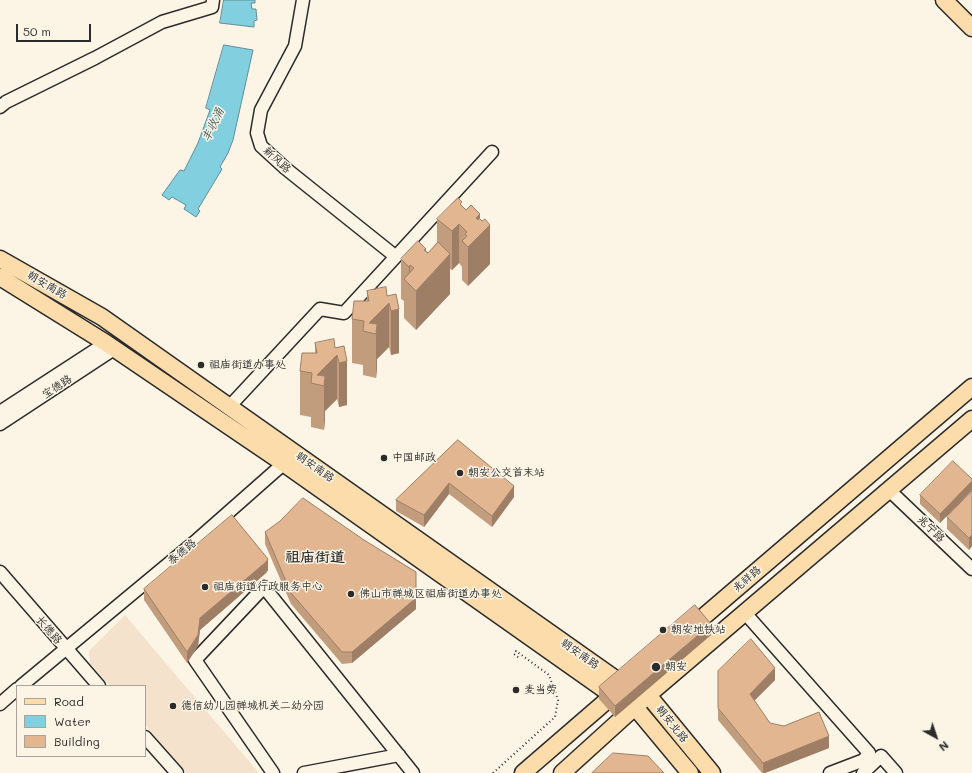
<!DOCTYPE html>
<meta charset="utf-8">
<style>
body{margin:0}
#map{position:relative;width:972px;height:773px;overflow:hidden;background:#fcf5e5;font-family:Mali,sans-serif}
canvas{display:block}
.legend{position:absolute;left:16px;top:685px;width:130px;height:72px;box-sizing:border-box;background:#fcf5e5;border:1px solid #a8a49b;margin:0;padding:5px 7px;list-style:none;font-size:12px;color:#2b2b2b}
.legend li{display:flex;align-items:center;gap:8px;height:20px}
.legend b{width:20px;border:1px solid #a8a49b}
.north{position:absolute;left:916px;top:717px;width:40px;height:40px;-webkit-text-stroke:3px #fcf5e5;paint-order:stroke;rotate:140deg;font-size:11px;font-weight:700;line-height:16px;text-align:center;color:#2b2b2b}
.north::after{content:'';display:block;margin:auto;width:14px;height:18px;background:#2b2b2b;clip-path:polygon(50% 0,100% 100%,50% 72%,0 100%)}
.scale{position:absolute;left:16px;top:24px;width:75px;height:18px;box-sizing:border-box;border:2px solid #2b2b2b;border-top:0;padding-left:5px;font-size:12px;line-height:14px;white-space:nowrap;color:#2b2b2b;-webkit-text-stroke:3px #fcf5e5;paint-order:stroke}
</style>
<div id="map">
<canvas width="972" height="773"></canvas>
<ul class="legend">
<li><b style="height:5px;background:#fddcac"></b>Road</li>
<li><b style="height:11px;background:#82cfe0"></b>Water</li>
<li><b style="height:11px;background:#e1b691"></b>Building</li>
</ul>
<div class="north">N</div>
<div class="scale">50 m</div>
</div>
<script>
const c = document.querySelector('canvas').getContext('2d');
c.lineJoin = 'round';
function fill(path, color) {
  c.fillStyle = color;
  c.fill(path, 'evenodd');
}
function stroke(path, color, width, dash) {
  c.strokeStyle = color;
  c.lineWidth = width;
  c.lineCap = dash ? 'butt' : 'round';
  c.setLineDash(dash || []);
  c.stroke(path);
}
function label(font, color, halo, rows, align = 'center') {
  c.font = font + ' Mali,"LXGW WenKai TC",sans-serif';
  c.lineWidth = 3;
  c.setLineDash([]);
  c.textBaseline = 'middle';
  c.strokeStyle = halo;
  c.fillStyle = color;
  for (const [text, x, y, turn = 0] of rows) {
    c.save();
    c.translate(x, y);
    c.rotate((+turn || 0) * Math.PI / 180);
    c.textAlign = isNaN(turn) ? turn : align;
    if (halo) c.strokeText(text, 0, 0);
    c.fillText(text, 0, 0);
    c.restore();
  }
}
fill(new Path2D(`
 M 125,615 L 259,773 L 187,773 L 145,725 L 145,686 L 110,686 L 90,663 L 89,651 Z`), '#f4e2cc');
const water = new Path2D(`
 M 224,0 L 255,0 L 255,3 L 251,3 L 252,9 L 256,9 L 257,20 L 254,21 L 254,27 L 220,23 Z
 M 224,45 L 253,50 L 233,140 L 228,153 L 220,167 L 222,169 L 198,209 L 200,211 L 196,217 L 184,209 L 186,205 L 172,197 L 169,200 L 162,195 L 180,170 L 184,171 L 198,143 L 210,110 L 206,108 Z`);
fill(water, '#82cfe0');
stroke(water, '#5f8d98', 1);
const minor = new Path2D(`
 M 303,0 L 295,46 L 261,110 L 257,133 L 261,146 L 285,168 L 395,256
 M 0,107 L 6,102 L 95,58 L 162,22 L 212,7 L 213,0
 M 229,407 L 320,309 L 344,313 L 492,152
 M 0,412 L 106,343
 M 0,424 L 114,349
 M 889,490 L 972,569
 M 0,572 L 99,686
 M 745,613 L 869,753 L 864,760 L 830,773
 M 21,686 L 197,540 L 290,458
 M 0,704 L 17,689
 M 145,737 L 177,773
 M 273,773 L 195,660 L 264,587 L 413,773
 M 304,773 L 399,755
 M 863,773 L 881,756 L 896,773`);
const major = new Path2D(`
 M 944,0 L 972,28
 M 0,259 L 102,317 L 624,685 L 648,695 L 712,773
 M 0,277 L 106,343 L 283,463 L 612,695 L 635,707 L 690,773
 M 688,630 L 972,387
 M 523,773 L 619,690
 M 562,773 L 648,695 L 972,419`);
stroke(minor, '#2b2b2b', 15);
stroke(major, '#2b2b2b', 19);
stroke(new Path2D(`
 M 493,773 L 555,717 L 558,700 L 549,675 L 516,651 L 514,654 L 519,658`), '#2b2b2b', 2, [1, 3]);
stroke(minor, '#fcf5e5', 12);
stroke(major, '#fddcac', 16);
fill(new Path2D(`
 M 462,206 L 466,210 L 480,219 L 490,264 L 468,286 L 462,280 L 462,267 L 459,263 L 452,270 L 450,269 L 450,294 L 416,330 L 404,318 L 404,301 L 401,299 L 401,259 L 426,252 L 428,253 L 437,243 L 437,219 Z
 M 367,291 L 387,296 L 396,294 L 399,353 L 391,355 L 389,347 L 377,359 L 377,368 L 376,378 L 363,375 L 363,365 L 352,363 L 352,319 L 367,301 Z
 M 315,343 L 335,348 L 344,346 L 347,405 L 339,407 L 337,399 L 325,411 L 325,420 L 324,430 L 311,427 L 311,417 L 300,415 L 300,371 L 315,353 Z
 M 458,440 L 514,497 L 492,527 L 449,494 L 424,527 L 396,511 L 396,500 Z
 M 972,479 L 972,490 L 940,523 L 920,504 L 920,495 Z
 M 972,491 L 972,546 L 969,550 L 947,529 L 947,517 Z
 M 265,532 L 364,540 L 416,572 L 416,609 L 352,663 L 342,664 L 291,604 L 265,544 Z
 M 268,570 L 266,573 L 200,630 L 198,646 L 187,663 L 144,600 L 144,589 Z
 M 711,635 L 615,717 L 599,699 L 599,687 Z
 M 718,671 L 775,680 L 754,701 L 770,723 L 829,748 L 765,773 L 762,773 L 718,720 Z`), '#c29d7d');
fill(new Path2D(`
 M 480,214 L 480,235 L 490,225 L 490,264 L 468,286 L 468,247 L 476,218 Z
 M 459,224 L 459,263 L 452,270 L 452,231 Z
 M 426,249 L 426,281 L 450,254 L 450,294 L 416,330 L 416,291 L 424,250 Z
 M 410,265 L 410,286 L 409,284 L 409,267 Z
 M 389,303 L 389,347 L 377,359 L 377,368 L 376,378 L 376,334 L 369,323 Z
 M 399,309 L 399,353 L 391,355 L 391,311 Z
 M 337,355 L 337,399 L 325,411 L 325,420 L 324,430 L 324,386 L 317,375 Z
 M 347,361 L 347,405 L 339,407 L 339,363 Z
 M 972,481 L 972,490 L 940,523 L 940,514 Z
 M 449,483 L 449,494 L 424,527 L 424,515 Z
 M 514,486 L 514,497 L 492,527 L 492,516 Z
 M 972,535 L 972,546 L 969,550 L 969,538 Z
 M 268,559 L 268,570 L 266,573 L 200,630 L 198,646 L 187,663 L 187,652 L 200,618 Z
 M 416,598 L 416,609 L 352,663 L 352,652 Z
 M 711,624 L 711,635 L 615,717 L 615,706 Z
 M 775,668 L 775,680 L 750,705 L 750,694 Z
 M 829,736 L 829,748 L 765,773 L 763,773 L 763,763 Z`), '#9e7f66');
const building = new Path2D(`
 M 458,198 L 462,202 L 460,204 L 466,210 L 471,205 L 480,214 L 476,218 L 478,220 L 479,218 L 482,221 L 485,219 L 490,225 L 468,247 L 462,241 L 467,236 L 465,234 L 467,232 L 459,224 L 452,231 L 437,219 Z
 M 418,241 L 426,249 L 424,250 L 428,253 L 438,242 L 450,254 L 416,291 L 404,279 L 414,268 L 410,265 L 409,267 L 401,259 Z
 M 386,287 L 387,296 L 396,294 L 399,309 L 391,311 L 389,303 L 369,323 L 377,324 L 376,334 L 363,331 L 364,321 L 352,319 L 354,301 L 369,301 L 367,291 Z
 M 334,339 L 335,348 L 344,346 L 347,361 L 339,363 L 337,355 L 317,375 L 325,376 L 324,386 L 311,383 L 312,373 L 300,371 L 302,353 L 317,353 L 315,343 Z
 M 458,440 L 514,486 L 492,516 L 449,483 L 424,515 L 396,500 Z
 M 953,461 L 972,479 L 972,481 L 940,514 L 920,495 Z
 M 972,491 L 972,535 L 969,538 L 947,517 Z
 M 303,498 L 364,540 L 416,572 L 416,598 L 352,652 L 342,652 L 291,593 L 265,532 L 280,521 Z
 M 232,515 L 268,559 L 266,562 L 200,618 L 198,635 L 187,652 L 144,589 Z
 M 695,605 L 711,624 L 615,706 L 599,687 Z
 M 751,639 L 775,668 L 750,694 L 770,723 L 784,726 L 819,712 L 829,736 L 763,763 L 718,708 L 718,671 Z
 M 613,753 L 648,756 L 664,773 L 592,773 Z`);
fill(building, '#e1b691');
stroke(building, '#9e7f66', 1);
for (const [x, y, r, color] of [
 [201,365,4,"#2b2b2b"],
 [384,458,4,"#2b2b2b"],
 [460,473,4,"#2b2b2b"],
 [205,587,4,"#2b2b2b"],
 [351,594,4,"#2b2b2b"],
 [663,630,4,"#2b2b2b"],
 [656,667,5,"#2b2b2b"],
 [516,690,4,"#2b2b2b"],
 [173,706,4,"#2b2b2b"]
]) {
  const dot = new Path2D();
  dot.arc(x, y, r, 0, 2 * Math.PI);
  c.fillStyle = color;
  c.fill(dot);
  stroke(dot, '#fcf5e5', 1.5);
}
label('11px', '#2b2b2b', '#fcf5e5', [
 ["新风路",277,160,42],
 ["朝安南路",47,285,30],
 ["宝德路",57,387,-33],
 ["朝安南路",315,467,35],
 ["兆宁路",931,529,44],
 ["泰德路",182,552,-40],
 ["兆祥路",747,579,-41],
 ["长德路",49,630,49],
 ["朝安南路",580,654,35],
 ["朝安北路",672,724,51]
]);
label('11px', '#2b2b2b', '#fcf5e5', [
 ["祖庙街道办事处",209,365],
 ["中国邮政",392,458],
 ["朝安公交首末站",468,473],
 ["祖庙街道行政服务中心",213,587],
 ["佛山市禅城区祖庙街道办事处",359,594],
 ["朝安地铁站",671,630],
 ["朝安",665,667],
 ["麦当劳",524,690],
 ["德信幼儿园禅城机关二幼分园",181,706]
], 'left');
label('italic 12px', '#455c61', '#fcf5e5', [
 ["丰收涌",213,125,-65]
]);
label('bold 15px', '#2b2b2b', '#fcf5e5', [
 ["祖庙街道",315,557]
]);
</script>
